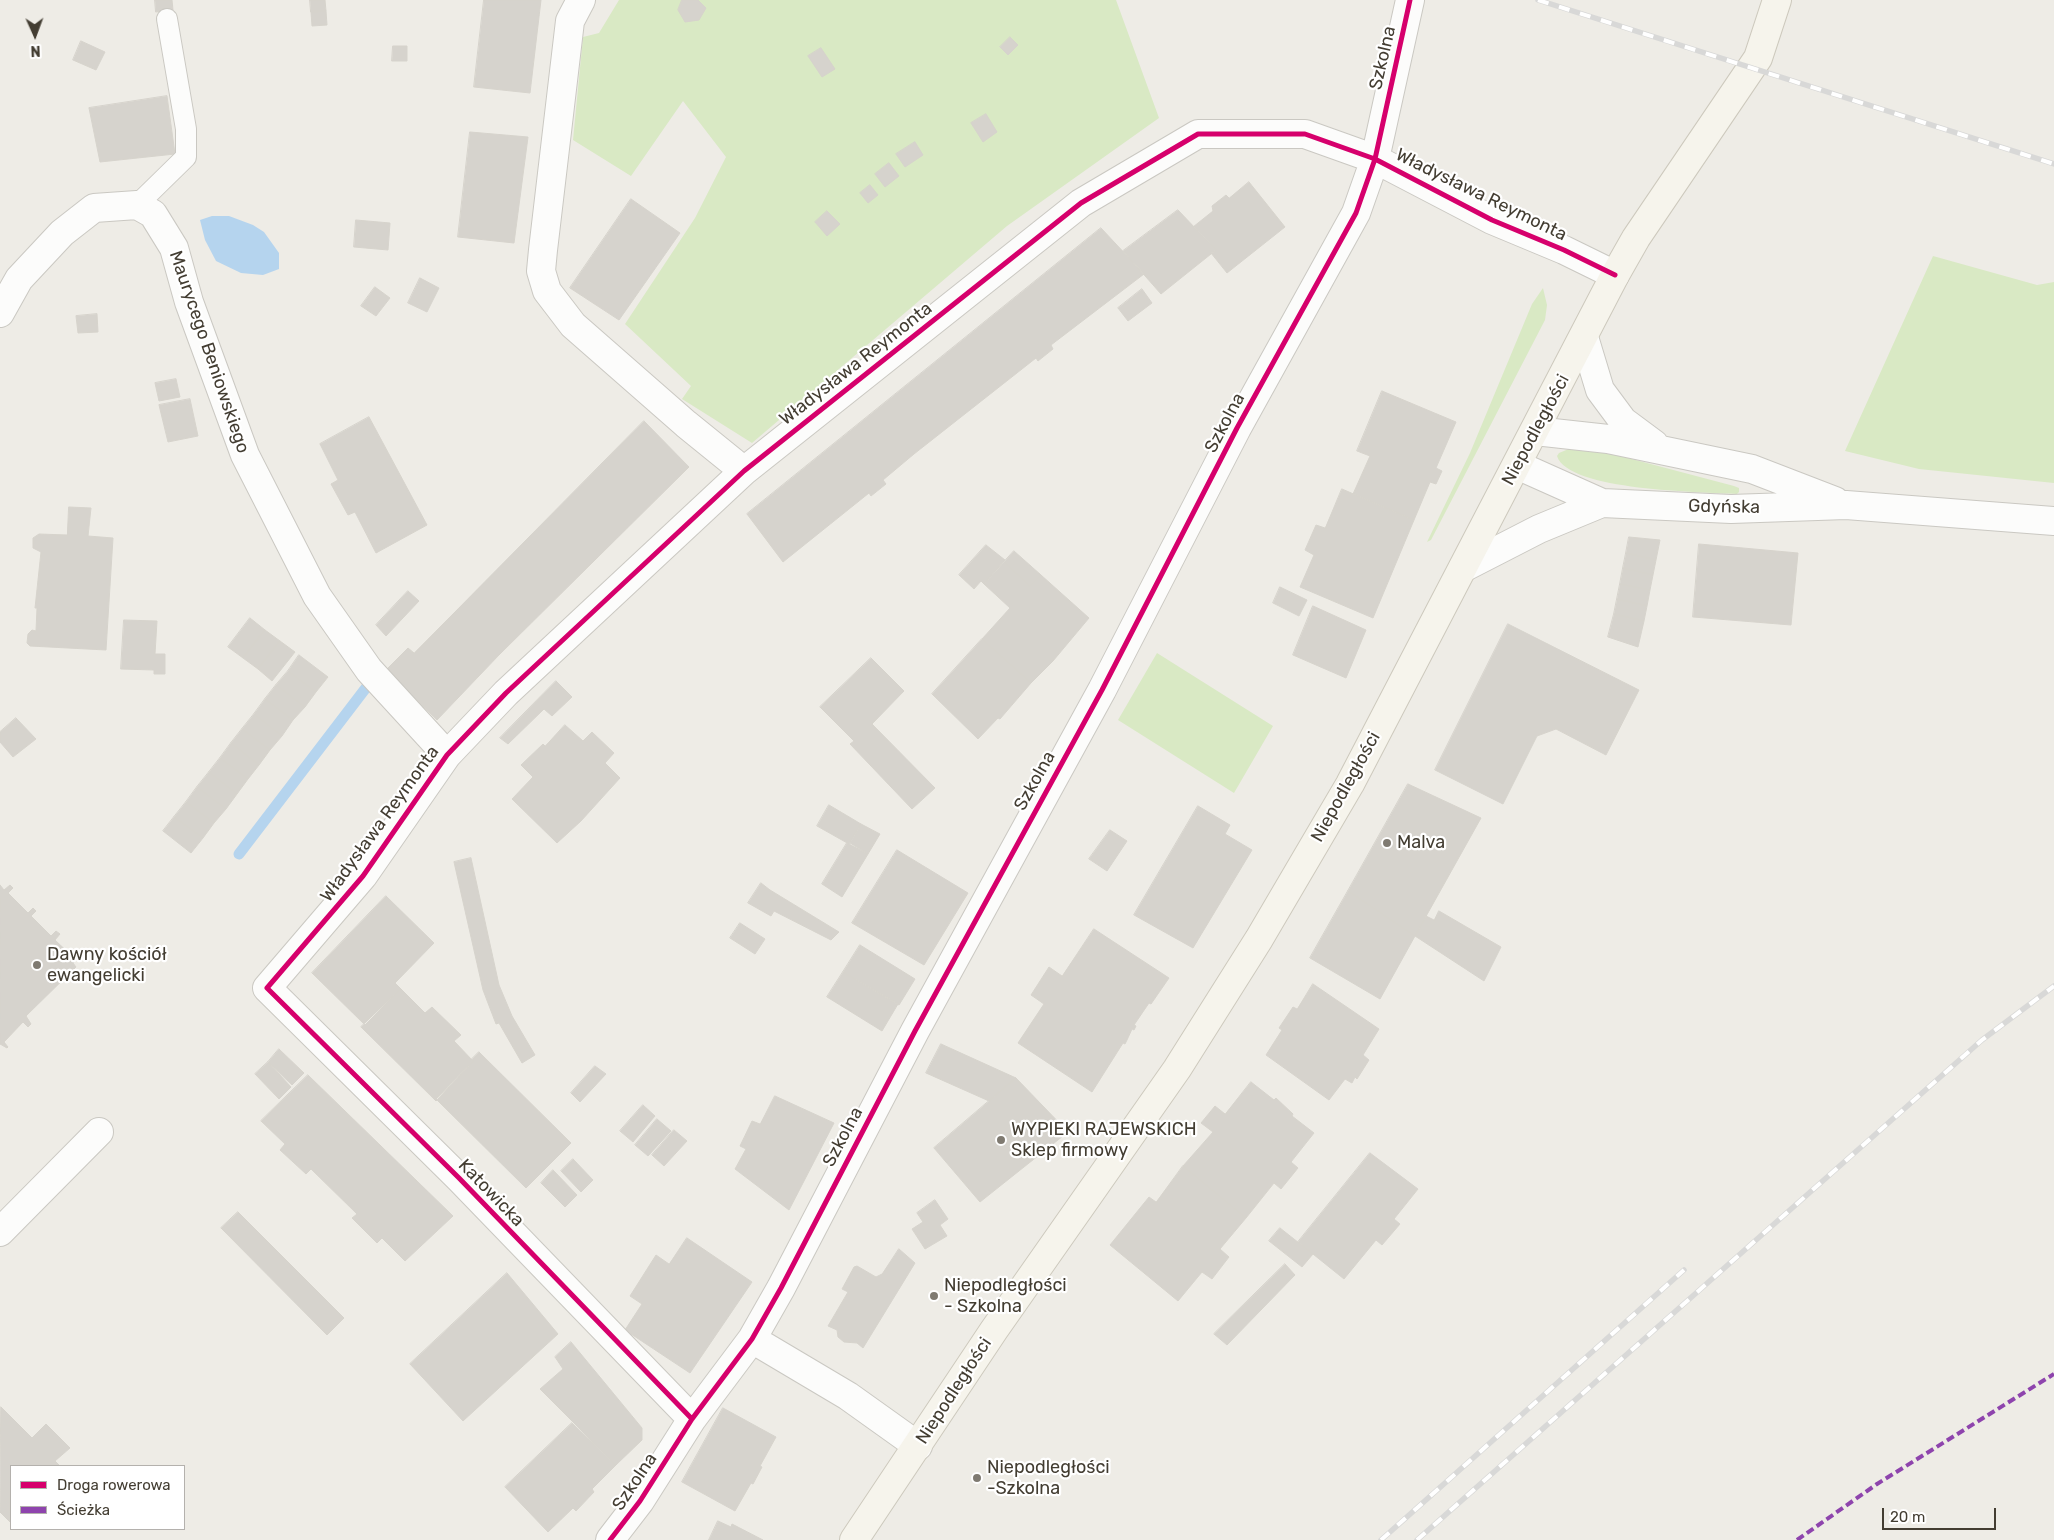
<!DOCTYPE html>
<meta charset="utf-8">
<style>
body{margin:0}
#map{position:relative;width:2054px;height:1540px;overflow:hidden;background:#eeece6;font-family:Rubik,sans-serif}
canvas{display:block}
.legend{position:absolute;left:10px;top:1465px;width:175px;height:65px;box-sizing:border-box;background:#fff;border:1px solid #b4b1ad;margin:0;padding:6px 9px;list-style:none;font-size:15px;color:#433d32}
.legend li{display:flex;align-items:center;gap:10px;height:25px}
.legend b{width:25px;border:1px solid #b4b1ad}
.north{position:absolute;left:10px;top:10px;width:50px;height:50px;-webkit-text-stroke:4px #fff;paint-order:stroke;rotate:178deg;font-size:14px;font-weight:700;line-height:20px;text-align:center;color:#433d32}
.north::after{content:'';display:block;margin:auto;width:18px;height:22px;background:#433d32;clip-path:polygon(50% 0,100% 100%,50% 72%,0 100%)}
.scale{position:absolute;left:1882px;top:1508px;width:114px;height:22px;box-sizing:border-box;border:2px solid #433d32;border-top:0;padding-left:6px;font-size:15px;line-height:18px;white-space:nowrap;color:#433d32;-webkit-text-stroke:4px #fff;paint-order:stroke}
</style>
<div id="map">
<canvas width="2054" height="1540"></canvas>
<ul class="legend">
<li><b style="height:6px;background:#d6006c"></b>Droga rowerowa</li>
<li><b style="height:6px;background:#8e44ad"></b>Ścieżka</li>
</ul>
<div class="north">N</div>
<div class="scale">20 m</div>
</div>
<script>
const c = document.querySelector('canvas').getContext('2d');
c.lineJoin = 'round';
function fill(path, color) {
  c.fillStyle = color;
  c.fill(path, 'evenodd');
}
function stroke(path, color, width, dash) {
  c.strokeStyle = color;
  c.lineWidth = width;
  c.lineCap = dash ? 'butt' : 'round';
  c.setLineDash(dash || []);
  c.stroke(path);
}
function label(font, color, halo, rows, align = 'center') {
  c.font = font + ' Rubik,sans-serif';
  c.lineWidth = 4.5;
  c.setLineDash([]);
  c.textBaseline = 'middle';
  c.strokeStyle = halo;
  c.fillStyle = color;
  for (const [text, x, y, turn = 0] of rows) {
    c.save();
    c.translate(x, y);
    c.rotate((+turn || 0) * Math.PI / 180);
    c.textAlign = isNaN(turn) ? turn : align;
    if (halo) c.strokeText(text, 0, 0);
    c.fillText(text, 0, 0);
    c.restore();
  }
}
fill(new Path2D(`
 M 619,0 L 1116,0 L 1159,118 L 1007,226 L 752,443 L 682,399 L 691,386 L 625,324 L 695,218 L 726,157 L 683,101 L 631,176 L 573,140 L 583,37 L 599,33 Z
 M 1933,256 L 2037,285 L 2054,282 L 2054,483 L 1919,469 L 1845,451 Z
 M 1543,288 L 1547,305 L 1545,320 L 1431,540 L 1427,542 L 1470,453 L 1532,304 Z
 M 1571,448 L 1590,448 L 1734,486 L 1739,488 L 1739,492 L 1737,494 C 1703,492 1568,491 1557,456 L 1559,453 Z
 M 1157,653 L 1273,726 L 1234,793 L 1118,720 Z`), '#d9e9c4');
fill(new Path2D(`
 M 212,216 L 229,216 L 253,225 L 264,232 L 279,253 L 279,269 L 263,275 L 241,273 L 216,261 L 205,240 L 200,220 Z`), '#b5d4ee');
stroke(new Path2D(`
 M 239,854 L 375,676`), '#b5d4ee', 11);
const building = new Path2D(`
 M 155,0 L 172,0 L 173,10 L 156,12 Z
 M 310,0 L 325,0 L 326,11 L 311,12 Z
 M 484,0 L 541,0 L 530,93 L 474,87 Z
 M 682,0 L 698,0 L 706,8 L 699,20 L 685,22 L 678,10 Z
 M 326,11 L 327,25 L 312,26 L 311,12 Z
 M 1010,37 L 1018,45 L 1008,55 L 1000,47 Z
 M 81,41 L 105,52 L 96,70 L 73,60 Z
 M 393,46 L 407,46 L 407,61 L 392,61 Z
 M 821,48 L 835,69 L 822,77 L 808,56 Z
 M 167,96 L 175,154 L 100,162 L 89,108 Z
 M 986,114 L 997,132 L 983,142 L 971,123 Z
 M 470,132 L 528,137 L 514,243 L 458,237 Z
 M 915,142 L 923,155 L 905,167 L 896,154 Z
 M 889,163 L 899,176 L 885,187 L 875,174 Z
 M 1249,182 L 1285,227 L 1227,273 L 1211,253 L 1216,250 L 1193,227 L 1213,211 L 1212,206 L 1226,195 L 1229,198 Z
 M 870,185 L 878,195 L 868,203 L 860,193 Z
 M 631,199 L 680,233 L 619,320 L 570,288 Z
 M 1178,210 L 1216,250 L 1161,294 L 1123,251 Z
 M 827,211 L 840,224 L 827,236 L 815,222 Z
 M 356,220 L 390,223 L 388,250 L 354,247 Z
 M 1101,228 L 1144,274 L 1051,345 L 1053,349 L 1038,361 L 1036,358 L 914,454 L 883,480 L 886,484 L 871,496 L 869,493 L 783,562 L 747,514 Z
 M 420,278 L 439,288 L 427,312 L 408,303 Z
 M 375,287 L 390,298 L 376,316 L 361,306 Z
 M 1142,289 L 1152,303 L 1128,321 L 1118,308 Z
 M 97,314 L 98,332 L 78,333 L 76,316 Z
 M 176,379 L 180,397 L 159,401 L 155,383 Z
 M 1382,391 L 1456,422 L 1436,468 L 1442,471 L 1436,484 L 1430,482 L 1414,520 L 1353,494 L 1370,456 L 1357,451 Z
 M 190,399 L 198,436 L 168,442 L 159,405 Z
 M 369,417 L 427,525 L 376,553 L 355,512 L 348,515 L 331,484 L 338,480 L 320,444 Z
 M 644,421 L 689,467 L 499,655 L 437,720 L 386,670 L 408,648 L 414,653 Z
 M 1342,489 L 1414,520 L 1373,618 L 1300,587 L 1314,555 L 1305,550 L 1316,525 L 1325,528 Z
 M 69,507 L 91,508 L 88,536 L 113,538 L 106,650 L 30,646 L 27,643 L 28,634 L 32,630 L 36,631 L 37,608 L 35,608 L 41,552 L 33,548 L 33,538 L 39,534 L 67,535 Z
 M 1629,537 L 1660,540 L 1656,560 L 1626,553 Z
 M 1699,544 L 1798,553 L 1791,625 L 1693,617 Z
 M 986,545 L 1005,560 L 984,584 L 981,581 L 974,589 L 959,575 Z
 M 1014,551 L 1041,575 L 1030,586 L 1004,562 Z
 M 1626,553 L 1656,560 L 1653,575 L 1623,568 Z
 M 1004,562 L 1030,586 L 1041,575 L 1089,618 L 1053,661 L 1031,683 L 982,639 L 1010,608 L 984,584 Z
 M 1623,568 L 1653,575 L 1650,590 L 1620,584 Z
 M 1620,584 L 1650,590 L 1647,606 L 1617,599 Z
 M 1280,587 L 1307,600 L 1299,616 L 1273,603 Z
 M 408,591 L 419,601 L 386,636 L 376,625 Z
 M 1617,599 L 1647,606 L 1644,621 L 1614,614 Z
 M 1313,606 L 1366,630 L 1346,678 L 1293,655 Z
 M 1614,614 L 1644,621 L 1638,647 L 1608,637 Z
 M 250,618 L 265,630 L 243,658 L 228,647 Z
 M 124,620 L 157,621 L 155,654 L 165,654 L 165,674 L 154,674 L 154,670 L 121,669 Z
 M 1508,624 L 1639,690 L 1606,755 L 1556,729 L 1537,736 L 1503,804 L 1435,770 Z
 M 265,630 L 280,641 L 258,669 L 243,658 Z
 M 982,639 L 1031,683 L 1000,719 L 998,718 L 978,739 L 932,694 Z
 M 280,641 L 295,652 L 272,681 L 258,669 Z
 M 299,655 L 328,677 L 316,692 L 288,671 Z
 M 871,658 L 904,691 L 872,724 L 935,788 L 912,809 L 850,744 L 854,741 L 820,707 Z
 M 288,671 L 316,692 L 305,707 L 276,685 Z
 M 556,681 L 572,697 L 552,716 L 544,709 L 508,744 L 500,738 Z
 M 276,685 L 305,707 L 293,720 L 265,699 Z
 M 265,699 L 293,720 L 282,736 L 254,714 Z
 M 254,714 L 282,736 L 270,750 L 242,729 Z
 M 16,718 L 36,739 L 13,757 L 0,742 L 0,732 Z
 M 565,725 L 583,741 L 592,732 L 614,753 L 605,763 L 620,778 L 581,821 L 557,843 L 512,799 L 533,777 L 521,765 L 543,744 L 545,746 Z
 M 242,729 L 270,750 L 259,765 L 231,743 Z
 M 231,743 L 259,765 L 248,779 L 220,758 Z
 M 220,758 L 248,779 L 237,794 L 209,772 Z
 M 209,772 L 237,794 L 226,809 L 197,787 Z
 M 1408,784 L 1481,818 L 1415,936 L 1348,891 Z
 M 197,787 L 226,809 L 214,823 L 186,802 Z
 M 186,802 L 214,823 L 203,838 L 174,817 Z
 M 829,805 L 861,824 L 849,844 L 817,826 Z
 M 1198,806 L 1230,825 L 1225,834 L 1252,850 L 1193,948 L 1134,915 Z
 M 174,817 L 203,838 L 191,853 L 163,831 Z
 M 861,824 L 880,834 L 868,854 L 850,843 Z
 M 1110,830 L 1127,841 L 1107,871 L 1089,859 Z
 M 847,843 L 868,854 L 842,897 L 822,884 Z
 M 897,850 L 968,893 L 924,965 L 852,923 Z
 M 471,858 L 499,985 L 512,1016 L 535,1055 L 522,1063 L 499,1023 L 496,1024 L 483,990 L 454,862 Z
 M 761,883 L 770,890 L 839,932 L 831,940 L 774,911 L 771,916 L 748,903 Z
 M 0,885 L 4,890 L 10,885 L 13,888 L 8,893 L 28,913 L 33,908 L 36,911 L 31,916 L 51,936 L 56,931 L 60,934 L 55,940 L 76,960 L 73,963 L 76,967 L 26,1016 L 31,1024 L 28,1027 L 23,1022 L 4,1042 L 8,1047 L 7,1048 L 0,1044 Z
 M 1348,891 L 1415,936 L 1380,999 L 1310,958 Z
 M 386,896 L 434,943 L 395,983 L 401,989 L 365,1025 L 312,973 Z
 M 1439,911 L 1501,947 L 1484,981 L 1415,936 L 1426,916 L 1434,920 Z
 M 740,923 L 765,939 L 755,954 L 730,938 Z
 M 1094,929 L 1169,978 L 1151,1004 L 1149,1003 L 1134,1025 L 1136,1026 L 1134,1030 L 1132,1029 L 1127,1040 L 1125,1044 L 1123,1043 L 1092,1092 L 1018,1043 L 1044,1004 L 1031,995 L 1049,967 L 1062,976 Z
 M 860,945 L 915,979 L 899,1005 L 843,972 Z
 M 843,972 L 898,1004 L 882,1031 L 827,997 Z
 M 1313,984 L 1379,1029 L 1363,1055 L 1369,1060 L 1357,1079 L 1355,1077 L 1352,1083 L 1345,1079 L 1329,1100 L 1266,1055 L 1282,1030 L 1279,1028 L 1293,1007 L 1297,1009 Z
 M 401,989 L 425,1013 L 432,1007 L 461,1035 L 454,1041 L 473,1061 L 436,1101 L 361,1027 Z
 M 941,1044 L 1016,1078 L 989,1101 L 926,1073 Z
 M 279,1049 L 304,1073 L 292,1085 L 268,1062 Z
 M 479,1052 L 571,1143 L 526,1188 L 436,1099 L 473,1061 L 472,1059 Z
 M 268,1062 L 291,1087 L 279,1099 L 255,1074 Z
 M 595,1066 L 606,1074 L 580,1102 L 571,1093 Z
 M 308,1075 L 453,1216 L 405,1261 L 382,1238 L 377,1243 L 352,1218 L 357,1214 L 311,1169 L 306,1174 L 280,1150 L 285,1144 L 261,1121 Z
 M 1016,1078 L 1068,1132 L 980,1202 L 934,1148 Z
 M 1251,1082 L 1274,1100 L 1276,1098 L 1293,1114 L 1292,1116 L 1314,1133 L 1291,1162 L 1298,1168 L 1281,1189 L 1274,1183 L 1246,1218 L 1183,1166 L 1213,1132 L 1201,1123 L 1215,1106 L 1225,1114 Z
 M 775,1096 L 834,1123 L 789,1210 L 735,1169 L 746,1149 L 740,1146 L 752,1121 L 760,1124 Z
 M 643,1105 L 655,1116 L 633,1142 L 620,1131 Z
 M 657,1119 L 671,1131 L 648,1156 L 635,1145 Z
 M 674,1130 L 687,1141 L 664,1166 L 652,1155 Z
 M 1370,1153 L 1418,1189 L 1394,1219 L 1400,1224 L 1382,1245 L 1376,1240 L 1344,1279 L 1298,1242 Z
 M 573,1159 L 593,1180 L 581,1192 L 561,1171 Z
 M 1183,1166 L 1246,1218 L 1220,1249 L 1229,1257 L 1212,1279 L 1202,1272 L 1178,1301 L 1110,1245 L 1149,1197 L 1156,1202 Z
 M 553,1170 L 577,1195 L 565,1207 L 541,1183 Z
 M 935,1200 L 948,1219 L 940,1225 L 947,1236 L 925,1249 L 912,1229 L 923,1222 L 917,1213 Z
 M 238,1212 L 344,1318 L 327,1335 L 221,1228 Z
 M 1280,1228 L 1313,1254 L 1302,1267 L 1269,1241 Z
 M 687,1238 L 752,1282 L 690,1373 L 625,1330 L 642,1304 L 630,1296 L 656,1255 L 669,1264 Z
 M 899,1249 L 915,1263 L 863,1348 L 857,1343 L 844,1342 L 838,1337 L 837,1330 L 828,1326 L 848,1292 L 842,1289 L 854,1267 L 857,1266 L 876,1277 L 882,1274 Z
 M 1285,1264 L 1295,1275 L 1227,1345 L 1214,1334 Z
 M 507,1273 L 558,1334 L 463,1421 L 410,1364 Z
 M 571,1342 L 642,1428 L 642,1440 L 616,1465 L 540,1389 L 563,1369 L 555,1357 Z
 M 1,1407 L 32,1438 L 46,1424 L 70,1448 L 55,1461 L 60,1466 L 11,1466 L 10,1522 L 0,1512 Z
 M 723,1408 L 776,1437 L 760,1466 L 762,1467 L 753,1484 L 751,1483 L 735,1511 L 682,1482 Z
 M 572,1423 L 616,1465 L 592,1489 L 594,1492 L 576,1511 L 573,1508 L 548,1532 L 505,1487 Z
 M 718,1521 L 731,1527 L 732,1524 L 763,1540 L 709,1540 Z`);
fill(building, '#d6d3cd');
stroke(building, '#d6d3cc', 1);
const service = new Path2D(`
 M 137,205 L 186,157 L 186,129 L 167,19`);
const minor = new Path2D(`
 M 581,0 L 570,21 L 543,250 L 541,271 L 547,291 L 573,325 L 686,424 L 744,471
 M 0,313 L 19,279 L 62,233 L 94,208 L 137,205 L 153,214 L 174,248 L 189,302 L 245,455 L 317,596 L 369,670 L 447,755
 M 1584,337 L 1600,390 L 1623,421 L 1654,444
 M 1535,431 L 1608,439 L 1752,469 L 1835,501
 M 1517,465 L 1602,503 L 1731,509 L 1846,505 L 2054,521
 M 1463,568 L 1539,529 L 1602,503
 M 0,1232 L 99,1132
 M 752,1339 L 848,1396 L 918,1446
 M 692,1419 L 459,1178 L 267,988 L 363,876 L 447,755 L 506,693 L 744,471 L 1081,203 L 1198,134 L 1305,134 L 1375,159 L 1492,220 L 1564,250 L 1615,275
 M 610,1540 L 640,1501 L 692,1419 L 752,1339 L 781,1288 L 915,1031 L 1102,690 L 1237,428 L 1356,213 L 1375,159 L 1410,0`);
const secondary = new Path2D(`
 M 854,1540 L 994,1330 L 1177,1069 L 1259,939 L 1350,784 L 1615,275 L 1636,238 L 1758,58 L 1777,0`);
stroke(service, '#cac8c2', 22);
stroke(minor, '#cac8c2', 30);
stroke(secondary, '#cdc9bd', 30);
stroke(service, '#fcfcfb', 20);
stroke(minor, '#fcfcfb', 28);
stroke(secondary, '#f6f4ec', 28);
const rail = new Path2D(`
 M 1538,0 L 2054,164
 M 1381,1540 L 1684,1270
 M 1417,1540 L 1982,1040 L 2054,986`);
stroke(rail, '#d8d8d7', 5.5);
stroke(rail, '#fff', 4, [11]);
stroke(new Path2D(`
 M 1797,1540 L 1877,1484 L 2054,1374`), '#8e44ad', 4, [8, 4]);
stroke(new Path2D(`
 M 692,1419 L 459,1178 L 267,988 L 363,876 L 447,755 L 506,693 L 744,471 L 1081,203 L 1198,134 L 1305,134 L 1375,159 L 1492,220 L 1564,250 L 1615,275
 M 610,1540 L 640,1501 L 692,1419 L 752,1339 L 781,1288 L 915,1031 L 1102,690 L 1237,428 L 1356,213 L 1375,159 L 1410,0`), '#d6006c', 5);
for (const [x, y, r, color] of [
 [1387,843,5,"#7f7a71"],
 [37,965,5,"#7f7a71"],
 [1001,1140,5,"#7f7a71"],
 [934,1296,5,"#7f7a71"],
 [977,1478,5,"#7f7a71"]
]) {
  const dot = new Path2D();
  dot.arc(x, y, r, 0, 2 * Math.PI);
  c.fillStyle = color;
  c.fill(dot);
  stroke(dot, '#fff', 2);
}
label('18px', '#433d32', '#fff', [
 ["Szkolna",1383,58,-77],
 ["Władysława Reymonta",1481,195,26],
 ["Maurycego Beniowskiego",209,352,71],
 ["Władysława Reymonta",856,364,-38],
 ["Szkolna",1225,423,-62],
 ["Niepodległości",1536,430,-62],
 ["Gdyńska",1724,507,1],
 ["Szkolna",1035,781,-61],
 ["Niepodległości",1346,787,-61],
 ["Władysława Reymonta",380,824,-54],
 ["Szkolna",843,1137,-62],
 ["Katowicka",491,1193,46],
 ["Niepodległości",954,1391,-57],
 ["Szkolna",635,1482,-56]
]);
label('18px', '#433d32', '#fff', [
 ["Malva",1397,843],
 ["Dawny kościół",47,955],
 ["ewangelicki",47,976],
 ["WYPIEKI RAJEWSKICH",1011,1130],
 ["Sklep firmowy",1011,1151],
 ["Niepodległości",944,1286],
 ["- Szkolna",944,1307],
 ["Niepodległości",987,1468],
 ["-Szkolna",987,1489]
], 'left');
</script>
